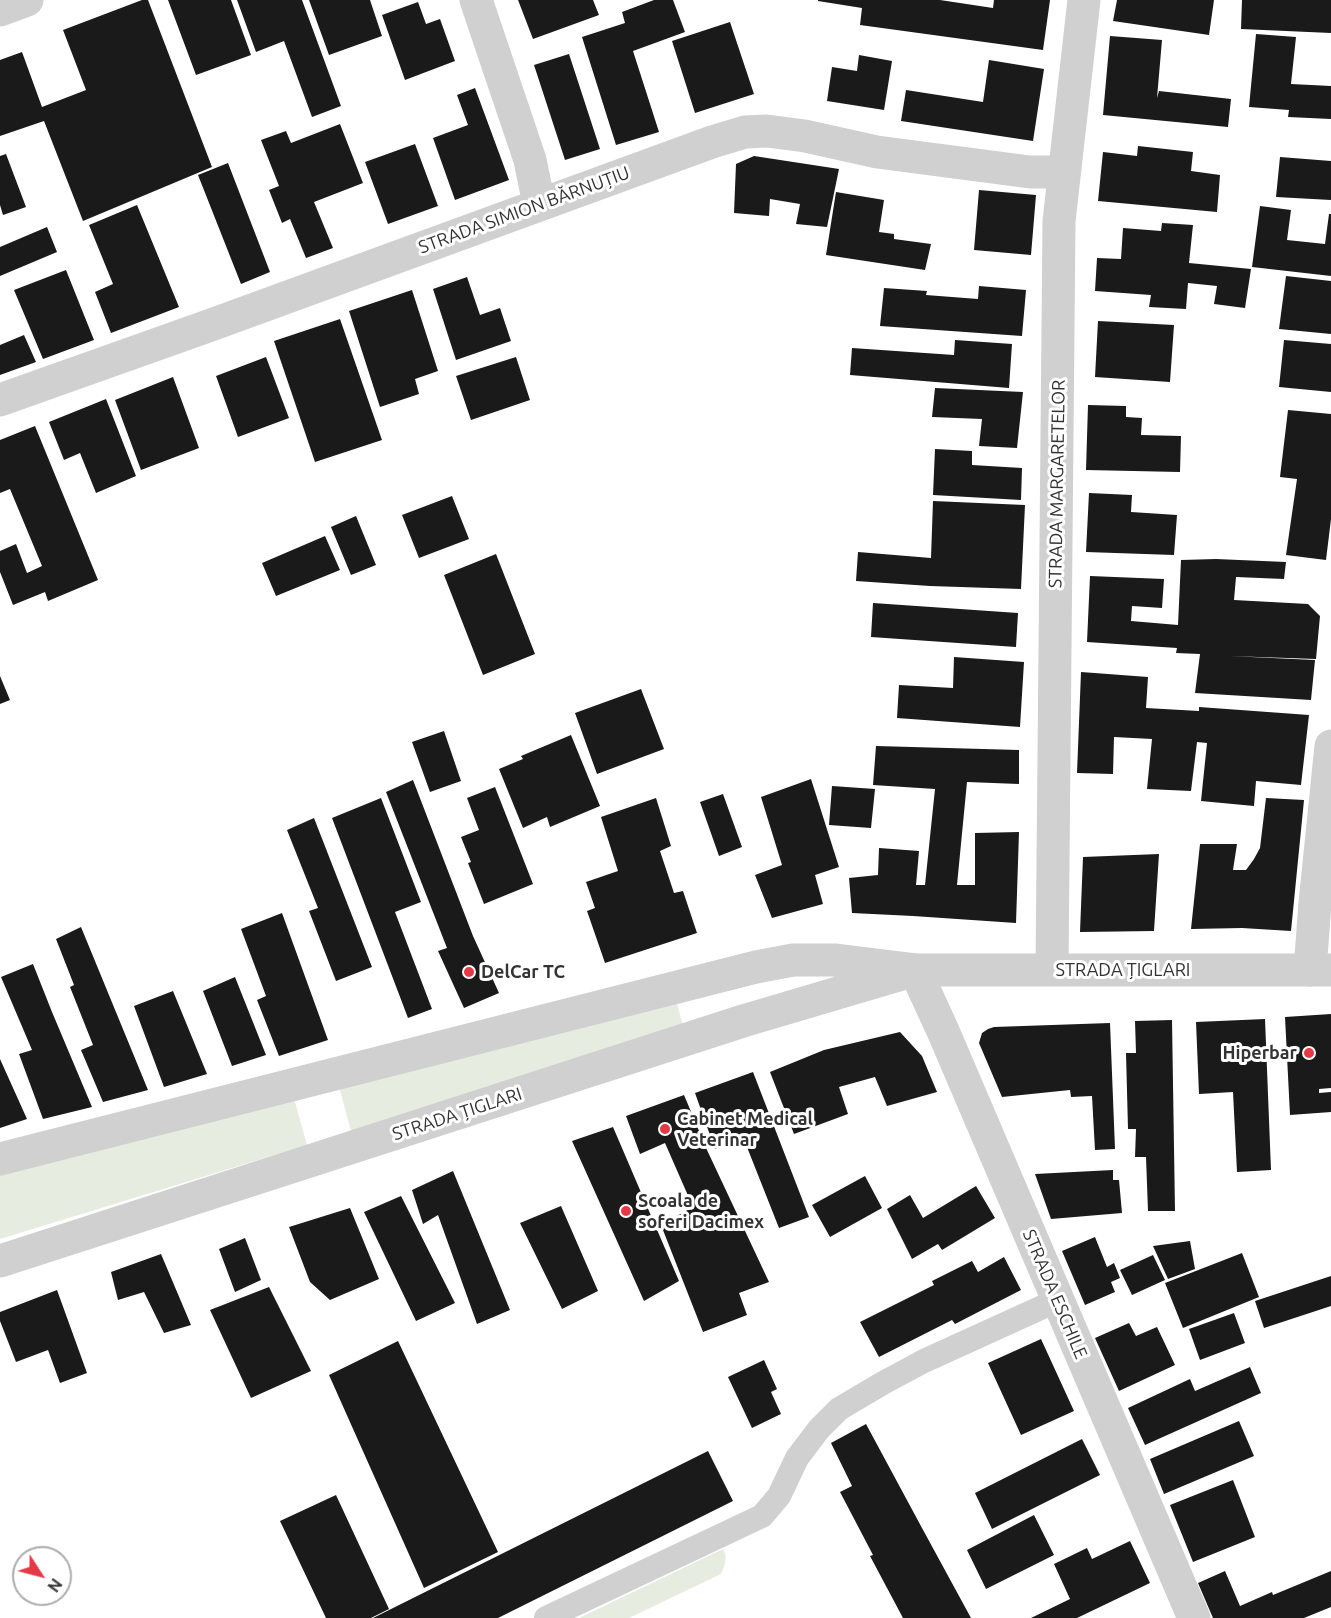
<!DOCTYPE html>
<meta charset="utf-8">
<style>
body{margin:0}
#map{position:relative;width:1331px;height:1618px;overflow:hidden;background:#fff;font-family:Ubuntu,sans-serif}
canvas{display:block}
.north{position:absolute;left:12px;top:1546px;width:60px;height:60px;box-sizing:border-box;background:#fff;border:2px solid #adadad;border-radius:50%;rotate:126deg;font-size:16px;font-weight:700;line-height:24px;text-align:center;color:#333}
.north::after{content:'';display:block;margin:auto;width:21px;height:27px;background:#e63946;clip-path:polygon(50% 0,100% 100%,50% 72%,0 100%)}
</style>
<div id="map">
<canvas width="1331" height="1618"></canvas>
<div class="north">N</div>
</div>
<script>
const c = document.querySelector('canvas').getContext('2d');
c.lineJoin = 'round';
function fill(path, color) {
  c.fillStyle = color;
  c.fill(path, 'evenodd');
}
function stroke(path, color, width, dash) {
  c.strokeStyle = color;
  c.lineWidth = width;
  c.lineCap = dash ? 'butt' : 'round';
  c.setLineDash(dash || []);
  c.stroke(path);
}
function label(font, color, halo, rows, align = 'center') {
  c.font = font + ' Ubuntu,sans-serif';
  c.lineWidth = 6;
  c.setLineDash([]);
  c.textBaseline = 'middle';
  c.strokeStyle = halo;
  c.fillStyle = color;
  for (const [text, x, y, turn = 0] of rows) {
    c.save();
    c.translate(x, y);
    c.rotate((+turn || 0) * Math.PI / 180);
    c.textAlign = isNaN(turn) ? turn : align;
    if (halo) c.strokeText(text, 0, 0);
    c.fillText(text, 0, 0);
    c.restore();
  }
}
fill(new Path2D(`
 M 674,993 L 684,1029 L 351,1131 L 338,1083 Z
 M 293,1095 L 307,1145 L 0,1239 L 0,1172 Z
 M 723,1549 C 728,1558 725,1565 721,1574 L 629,1618 L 579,1618 Z`), '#e6ecdf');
fill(new Path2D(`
 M 142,0 L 148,0 L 212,167 L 83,221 L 44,121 L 0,136 L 0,60 L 22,52 L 42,107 L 86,90 L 63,30 Z
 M 168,0 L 231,0 L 251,55 L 196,75 Z
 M 237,0 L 302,0 L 341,106 L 312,117 L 284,41 L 256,52 Z
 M 309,0 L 370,0 L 382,36 L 329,55 Z
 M 518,0 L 593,0 L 599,15 L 533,39 Z
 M 654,0 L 673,0 L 685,32 L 633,51 L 659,132 L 616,145 L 582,37 L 625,23 L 622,12 Z
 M 818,0 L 940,0 L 993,8 L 994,0 L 1050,0 L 1043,50 L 860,25 L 862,8 L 818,1 Z
 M 1117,0 L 1214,0 L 1209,35 L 1113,21 Z
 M 1242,0 L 1331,0 L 1331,33 L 1241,29 Z
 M 418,2 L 426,24 L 440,19 L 455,61 L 405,80 L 382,15 Z
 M 730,22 L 754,94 L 695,113 L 672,41 Z
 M 1256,34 L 1296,37 L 1291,84 L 1331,86 L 1331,119 L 1288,117 L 1289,110 L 1249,107 Z
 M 1110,36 L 1162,40 L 1157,98 L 1159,91 L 1231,99 L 1228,127 L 1103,115 Z
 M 569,54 L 600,149 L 565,160 L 534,65 Z
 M 859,55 L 892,61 L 884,110 L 827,101 L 832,67 L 857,71 Z
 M 989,60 L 1044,69 L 1033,141 L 901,121 L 906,90 L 983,102 Z
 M 475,88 L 509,180 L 455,200 L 433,138 L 468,125 L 457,95 Z
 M 340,124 L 363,183 L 314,202 L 333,248 L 306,258 L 290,219 L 282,223 L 269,190 L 279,186 L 261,140 L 286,131 L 291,143 Z
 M 415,144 L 438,206 L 388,224 L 365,162 Z
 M 1138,146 L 1193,152 L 1191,171 L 1220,175 L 1217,212 L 1098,201 L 1103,152 L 1137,156 Z
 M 6,154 L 26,207 L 3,215 L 0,205 L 0,156 Z
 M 754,156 L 839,169 L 827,227 L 796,224 L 800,204 L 770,199 L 769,216 L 734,213 L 736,164 Z
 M 1280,157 L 1331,161 L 1331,200 L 1276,197 Z
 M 228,163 L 270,272 L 241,284 L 198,175 Z
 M 979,190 L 1036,195 L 1031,255 L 974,250 Z
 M 836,192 L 884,200 L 879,232 L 894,234 L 894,239 L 931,244 L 925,270 L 826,255 Z
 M 137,205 L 179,307 L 111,333 L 95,292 L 113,284 L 89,225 Z
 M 1260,206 L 1291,210 L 1287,240 L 1325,244 L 1329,214 L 1331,214 L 1331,276 L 1252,267 Z
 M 1162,223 L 1193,225 L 1189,263 L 1251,269 L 1245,308 L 1214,304 L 1217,286 L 1188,283 L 1186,309 L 1149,307 L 1151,295 L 1095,291 L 1097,258 L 1121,259 L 1123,228 L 1161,231 Z
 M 47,227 L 57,252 L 0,276 L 0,247 Z
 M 66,270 L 94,340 L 43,359 L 14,290 Z
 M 1286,276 L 1331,281 L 1331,334 L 1279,329 Z
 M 467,277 L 480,315 L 500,308 L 511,341 L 456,360 L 433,289 Z
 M 979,286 L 1026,290 L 1022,336 L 880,326 L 884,288 L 927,291 L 926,295 L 978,299 Z
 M 412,290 L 438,371 L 415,379 L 419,394 L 380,407 L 349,311 Z
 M 340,319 L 382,440 L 315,462 L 274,341 Z
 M 1098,321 L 1174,325 L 1170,382 L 1095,377 Z
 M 24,335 L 36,362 L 0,375 L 0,345 Z
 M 955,340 L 1012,344 L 1009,388 L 850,375 L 852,348 L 954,355 Z
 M 1284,340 L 1331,344 L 1331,392 L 1279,387 Z
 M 266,357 L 289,418 L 238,437 L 216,376 Z
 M 516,357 L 530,400 L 471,420 L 456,376 Z
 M 173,377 L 199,448 L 141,470 L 115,400 Z
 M 935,388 L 1023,392 L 1017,448 L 979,446 L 982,419 L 932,417 Z
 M 106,399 L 136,476 L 96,493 L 80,453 L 64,460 L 49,422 Z
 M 1088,405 L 1126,406 L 1126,417 L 1142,418 L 1141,435 L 1181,436 L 1180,472 L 1086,470 Z
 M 1288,410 L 1331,414 L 1331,519 L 1326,560 L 1286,555 L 1297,479 L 1280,477 Z
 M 35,426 L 98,580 L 48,601 L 45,592 L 13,605 L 0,572 L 0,551 L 16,544 L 27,573 L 42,566 L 10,489 L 0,493 L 0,440 Z
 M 935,449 L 972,451 L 972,465 L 1022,468 L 1021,500 L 933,495 Z
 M 1089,493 L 1132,495 L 1131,512 L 1177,515 L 1174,555 L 1086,552 Z
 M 452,496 L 469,539 L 419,558 L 402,515 Z
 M 933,501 L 1025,505 L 1021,589 L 930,586 L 856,581 L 858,552 L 931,558 Z
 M 356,516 L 376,565 L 351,575 L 331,527 Z
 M 325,536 L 340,570 L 276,596 L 262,563 Z
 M 496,554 L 535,654 L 483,675 L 444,575 Z
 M 1216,559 L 1286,562 L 1284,579 L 1236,577 L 1234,600 L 1308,604 L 1320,616 L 1316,659 L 1229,656 L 1315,660 L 1311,700 L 1195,693 L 1200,654 L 1176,653 L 1177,648 L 1087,642 L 1090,576 L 1164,579 L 1162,608 L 1132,606 L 1131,621 L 1178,625 L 1181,560 Z
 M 873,603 L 1018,613 L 1016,647 L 871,637 Z
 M 954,657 L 1024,662 L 1020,727 L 897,718 L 899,685 L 953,688 Z
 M 1081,672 L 1148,677 L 1146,708 L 1199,711 L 1199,707 L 1309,715 L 1301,785 L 1256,781 L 1254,806 L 1201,801 L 1207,743 L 1197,742 L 1191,791 L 1147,789 L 1152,739 L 1114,737 L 1113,774 L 1077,773 Z
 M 0,676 L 10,700 L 0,704 Z
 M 641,689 L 664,749 L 597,774 L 575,713 Z
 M 444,731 L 461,781 L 430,792 L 412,742 Z
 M 571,735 L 600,806 L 550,827 L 547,817 L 523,828 L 499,769 L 523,759 L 521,756 Z
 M 876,746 L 1019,750 L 1019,784 L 967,782 L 957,885 L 975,885 L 975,833 L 1019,832 L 1016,923 L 913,916 L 852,913 L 849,878 L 878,875 L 879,848 L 919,851 L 916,885 L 925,885 L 935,789 L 873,785 Z
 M 811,779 L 839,867 L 815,875 L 823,904 L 772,918 L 755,875 L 782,865 L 761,797 Z
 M 413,780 L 473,936 L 499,993 L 464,1008 L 438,951 L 447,948 L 386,792 Z
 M 832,786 L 875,789 L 871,828 L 829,825 Z
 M 495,787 L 533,884 L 484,904 L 468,863 L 471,862 L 461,837 L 479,830 L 467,798 Z
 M 723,794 L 742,847 L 719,856 L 700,802 Z
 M 381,798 L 421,902 L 395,912 L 432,1009 L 408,1018 L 332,818 Z
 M 656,798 L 671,846 L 660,851 L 674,893 L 683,891 L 697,933 L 605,963 L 587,911 L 595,908 L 586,882 L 618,871 L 601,817 Z
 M 1266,798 L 1304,800 L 1291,931 L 1242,928 L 1191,929 L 1200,844 L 1237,844 L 1233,870 L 1246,870 L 1254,859 L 1260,848 Z
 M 314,818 L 372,967 L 336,981 L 309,911 L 318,908 L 287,830 Z
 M 1159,854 L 1154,931 L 1080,932 L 1083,857 Z
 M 282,913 L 328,1040 L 279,1056 L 257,1000 L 266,996 L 241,929 Z
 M 81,927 L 148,1090 L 103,1102 L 81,1050 L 93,1045 L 70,987 L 74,985 L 56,939 Z
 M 33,964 L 52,1012 L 92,1107 L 43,1119 L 19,1054 L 32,1050 L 1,977 Z
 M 235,977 L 266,1055 L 232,1066 L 203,991 Z
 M 173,991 L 207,1074 L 164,1087 L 134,1006 Z
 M 1331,1014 L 1331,1088 L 1319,1089 L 1319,1093 L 1331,1092 L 1331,1112 L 1290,1115 L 1285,1017 Z
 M 1265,1019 L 1271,1170 L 1237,1172 L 1233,1092 L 1199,1094 L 1196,1022 Z
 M 1172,1020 L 1175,1211 L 1148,1211 L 1146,1157 L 1135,1157 L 1136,1129 L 1128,1129 L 1126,1053 L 1136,1053 L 1135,1021 Z
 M 1110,1023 L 1115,1149 L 1095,1150 L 1092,1096 L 1071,1097 L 1070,1090 L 1002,1097 L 979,1043 L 982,1033 L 988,1029 L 994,1027 Z
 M 900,1032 L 922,1056 L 937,1092 L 887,1106 L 875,1077 L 839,1087 L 848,1114 L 794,1134 L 770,1072 L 824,1050 Z
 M 0,1059 L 27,1119 L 0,1128 Z
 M 753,1072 L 809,1217 L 779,1228 L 743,1137 L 715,1149 L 695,1093 Z
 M 684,1095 L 707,1150 L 769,1282 L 739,1293 L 747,1315 L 703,1332 L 661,1225 L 693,1207 L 665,1143 L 640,1154 L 626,1116 Z
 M 613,1127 L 679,1281 L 644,1301 L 572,1141 Z
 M 1113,1170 L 1113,1180 L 1119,1180 L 1122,1213 L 1051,1219 L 1035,1174 Z
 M 453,1171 L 510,1310 L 477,1324 L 438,1215 L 423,1224 L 412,1190 Z
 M 865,1176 L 882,1208 L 830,1237 L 812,1205 Z
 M 976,1186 L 995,1218 L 942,1250 L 938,1244 L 912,1259 L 887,1209 L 910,1195 L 923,1218 Z
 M 401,1196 L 455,1303 L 416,1321 L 364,1212 Z
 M 561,1206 L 598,1291 L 562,1309 L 520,1223 Z
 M 350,1208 L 379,1279 L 330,1300 L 310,1282 L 289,1227 Z
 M 1095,1237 L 1107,1267 L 1114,1263 L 1120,1278 L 1111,1282 L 1115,1292 L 1085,1305 L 1062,1251 Z
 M 245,1238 L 261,1280 L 235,1292 L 219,1249 Z
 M 1190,1241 L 1195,1269 L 1168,1279 L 1153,1246 Z
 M 1242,1253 L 1259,1297 L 1183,1328 L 1165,1283 Z
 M 161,1254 L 191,1325 L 164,1333 L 144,1292 L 118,1300 L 111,1272 Z
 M 1153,1255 L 1165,1280 L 1132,1295 L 1120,1270 Z
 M 1004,1257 L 1021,1290 L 955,1324 L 952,1320 L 879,1357 L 860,1322 L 934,1285 L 932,1281 L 972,1261 L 978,1272 Z
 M 1331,1276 L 1331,1306 L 1264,1328 L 1255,1301 Z
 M 269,1287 L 311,1371 L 251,1398 L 210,1310 Z
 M 57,1290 L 87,1373 L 60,1383 L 48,1350 L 16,1362 L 0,1321 L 0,1312 Z
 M 1234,1313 L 1245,1343 L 1200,1360 L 1189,1329 Z
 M 1129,1323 L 1136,1336 L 1157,1327 L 1175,1365 L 1119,1391 L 1095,1338 Z
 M 1041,1339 L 1074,1411 L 1021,1435 L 988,1363 Z
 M 398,1341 L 498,1552 L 424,1588 L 329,1375 Z
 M 764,1360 L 777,1389 L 771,1392 L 781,1414 L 752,1428 L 728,1377 Z
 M 1250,1367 L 1261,1393 L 1145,1445 L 1128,1408 L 1190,1379 L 1195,1391 Z
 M 1239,1421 L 1254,1456 L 1164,1494 L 1150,1459 Z
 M 866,1424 L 922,1528 L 971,1618 L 903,1618 L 870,1556 L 873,1555 L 840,1492 L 852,1486 L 831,1443 Z
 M 1082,1439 L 1100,1475 L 992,1529 L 975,1493 Z
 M 708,1451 L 733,1501 L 498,1618 L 373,1618 Z
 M 1233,1480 L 1255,1537 L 1193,1562 L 1170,1505 Z
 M 336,1495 L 389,1609 L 371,1618 L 326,1618 L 280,1521 Z
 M 1034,1515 L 1054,1555 L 986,1589 L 967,1550 Z
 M 1130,1541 L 1150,1583 L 1077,1618 L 1031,1618 L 1070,1599 L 1054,1564 L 1087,1548 L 1092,1559 Z
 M 1225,1571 L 1240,1606 L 1272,1592 L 1273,1595 L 1331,1571 L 1331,1607 L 1304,1618 L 1213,1618 L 1198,1583 Z`), '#1a1a1a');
stroke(new Path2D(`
 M 546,1618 L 762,1516 L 779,1496 L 797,1458 L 819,1429 L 839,1409 L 883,1383 L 924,1361 L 1058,1300`), '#d0d0d0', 24);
stroke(new Path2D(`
 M 476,0 L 530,160 L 539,204
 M 0,10 L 27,0
 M 0,400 L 211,325 L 712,142 L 745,132 L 767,131 L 805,136 L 877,152 L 1030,172 L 1064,172
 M 1052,969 L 1059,221 L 1084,0
 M 915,970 L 943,1031 L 1194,1618
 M 1310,970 L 1315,903 L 1331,746`), '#d0d0d0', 33);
stroke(new Path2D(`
 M 0,1159 L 756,967 L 793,960 L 834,960 L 915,970 L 1331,970
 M 0,1261 L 743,1021 L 902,974`), '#d0d0d0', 33);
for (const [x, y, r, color] of [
 [469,972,6,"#e63946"],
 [1309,1053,6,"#e63946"],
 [665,1129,6,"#e63946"],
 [626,1211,6,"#e63946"]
]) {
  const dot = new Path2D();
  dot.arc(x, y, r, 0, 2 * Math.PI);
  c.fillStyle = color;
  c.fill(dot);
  stroke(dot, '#fff', 2);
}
label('18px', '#333', '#fff', [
 ["STRADA SIMION BĂRNUȚIU",524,210,-20],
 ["STRADA MARGARETELOR",1057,484,-89],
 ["STRADA ȚIGLARI",1123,970],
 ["STRADA ȚIGLARI",457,1114,-18],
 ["STRADA ESCHILE",1055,1294,67]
]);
label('bold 18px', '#333', '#fff', [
 ["DelCar TC",481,972],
 ["Hiperbar",1297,1053,"right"],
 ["Cabinet Medical",677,1119],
 ["Veterinar",677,1140],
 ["Scoala de",638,1201],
 ["soferi Dacimex",638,1222]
], 'left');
</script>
